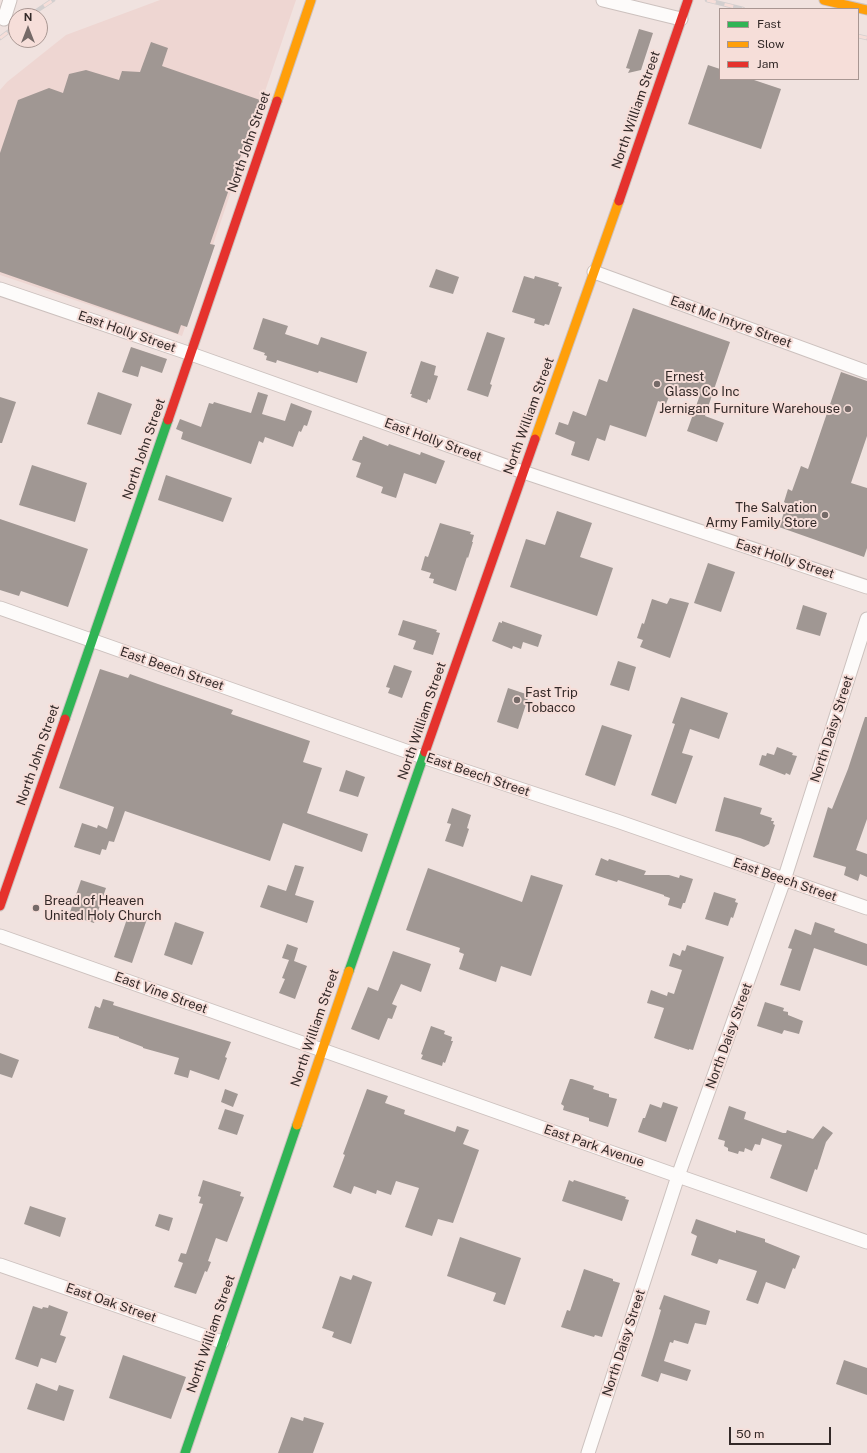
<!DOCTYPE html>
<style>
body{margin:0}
#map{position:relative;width:867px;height:1453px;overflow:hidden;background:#f0e2df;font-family:"Public Sans",sans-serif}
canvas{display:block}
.legend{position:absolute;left:719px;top:8px;width:140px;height:72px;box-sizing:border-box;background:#f6ded9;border:1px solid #a89692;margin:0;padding:5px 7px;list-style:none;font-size:12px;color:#332928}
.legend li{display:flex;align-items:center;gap:8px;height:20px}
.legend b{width:20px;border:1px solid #a89692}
.north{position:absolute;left:8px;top:8px;width:40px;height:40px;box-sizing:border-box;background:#f6ded9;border:1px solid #a89692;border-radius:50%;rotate:0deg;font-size:11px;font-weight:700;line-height:16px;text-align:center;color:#332928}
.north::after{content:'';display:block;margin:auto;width:14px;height:18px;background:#756a68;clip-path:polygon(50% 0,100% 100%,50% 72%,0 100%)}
.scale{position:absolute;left:729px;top:1427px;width:102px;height:18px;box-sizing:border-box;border:2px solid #332928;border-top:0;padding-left:5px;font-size:12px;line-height:14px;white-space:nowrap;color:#332928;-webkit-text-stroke:3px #f6ded9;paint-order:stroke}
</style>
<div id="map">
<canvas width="867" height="1453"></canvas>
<ul class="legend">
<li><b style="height:5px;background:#30b455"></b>Fast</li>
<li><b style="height:5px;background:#ff9f0a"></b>Slow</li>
<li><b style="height:5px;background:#e5322d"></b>Jam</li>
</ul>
<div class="north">N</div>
<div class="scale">50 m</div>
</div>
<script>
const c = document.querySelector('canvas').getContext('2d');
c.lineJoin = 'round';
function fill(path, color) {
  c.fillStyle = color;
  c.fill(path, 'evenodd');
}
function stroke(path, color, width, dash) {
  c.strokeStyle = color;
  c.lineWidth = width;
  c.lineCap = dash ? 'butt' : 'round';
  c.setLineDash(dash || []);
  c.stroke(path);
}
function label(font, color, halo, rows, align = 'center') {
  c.font = font + ' "Public Sans",sans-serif';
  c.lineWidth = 4;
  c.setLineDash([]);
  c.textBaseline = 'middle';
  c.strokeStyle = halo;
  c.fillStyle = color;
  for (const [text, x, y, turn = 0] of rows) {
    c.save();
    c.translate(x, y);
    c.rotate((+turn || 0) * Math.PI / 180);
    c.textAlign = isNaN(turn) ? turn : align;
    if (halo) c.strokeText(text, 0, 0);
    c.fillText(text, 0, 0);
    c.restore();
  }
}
fill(new Path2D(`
 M 160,0 L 296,0 L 182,336 L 0,275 L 0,90 L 7,82 L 66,35 Z`), '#eed6d2');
fill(new Path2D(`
 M 639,29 L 653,33 L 641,70 L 628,73 L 630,69 L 626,68 Z
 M 151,42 L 168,48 L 162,66 L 260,100 L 210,244 L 215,245 L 187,327 L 181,325 L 178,334 L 0,272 L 0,153 L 18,100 L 49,88 L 63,93 L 69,74 L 86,70 L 119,80 L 122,71 L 140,72 Z
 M 708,65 L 720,69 L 720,79 L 751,79 L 781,89 L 761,149 L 688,124 Z
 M 436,269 L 459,277 L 453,294 L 429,287 Z
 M 524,276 L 534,279 L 535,276 L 559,283 L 558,286 L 562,287 L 549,325 L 545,324 L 544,326 L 534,323 L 535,319 L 512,312 Z
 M 633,308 L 730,342 L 705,416 L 724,423 L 717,442 L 687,431 L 700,395 L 673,386 L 666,404 L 658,401 L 646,437 L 610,425 L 605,441 L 597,438 L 589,461 L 571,455 L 575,442 L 555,434 L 559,422 L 568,425 L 573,411 L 586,416 L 599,379 L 607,382 Z
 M 263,318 L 288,326 L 285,334 L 318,345 L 321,337 L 367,352 L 357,383 L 319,371 L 318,373 L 277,360 L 276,363 L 266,360 L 267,356 L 264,355 L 265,353 L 253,349 Z
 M 487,332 L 505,338 L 490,384 L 492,385 L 488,397 L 467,390 Z
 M 131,347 L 167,359 L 162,373 L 141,366 L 138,377 L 122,372 Z
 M 421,361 L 436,366 L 434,375 L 438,376 L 430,400 L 428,399 L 427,403 L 411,397 L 412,394 L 410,394 Z
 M 841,372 L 867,381 L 867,436 L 851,483 L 867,488 L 867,548 L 864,557 L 779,527 L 787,504 L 784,502 L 788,489 L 792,491 L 801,466 L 808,469 Z
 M 98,392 L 132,404 L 121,435 L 87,424 Z
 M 258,392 L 268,395 L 262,414 L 285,421 L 291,403 L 312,411 L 307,426 L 304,425 L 301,432 L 299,431 L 293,447 L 265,437 L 263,443 L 259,441 L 251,464 L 181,439 L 183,432 L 176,429 L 180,419 L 201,427 L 209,403 L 213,404 L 214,402 L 251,413 Z
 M 0,397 L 16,402 L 2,443 L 0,443 Z
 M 363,436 L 388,446 L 389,444 L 420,455 L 421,452 L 445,461 L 436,484 L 404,473 L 396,498 L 381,493 L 383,487 L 356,477 L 361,463 L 352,460 L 360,440 L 362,440 Z
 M 32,465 L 87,483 L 75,522 L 19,505 Z
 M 166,475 L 232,498 L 223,522 L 158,500 Z
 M 557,511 L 592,523 L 580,557 L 613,568 L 597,616 L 510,587 L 526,539 L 545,545 Z
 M 0,519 L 88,549 L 68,607 L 21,591 L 19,596 L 0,590 Z
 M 440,523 L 471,532 L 470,534 L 474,535 L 472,542 L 473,542 L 468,558 L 467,557 L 456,591 L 433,583 L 434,579 L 429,578 L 431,573 L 421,570 L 425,556 L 428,557 Z
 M 708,563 L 735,572 L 721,612 L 694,603 Z
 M 670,598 L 689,603 L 670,658 L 640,647 L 643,640 L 637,638 L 642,623 L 644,624 L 652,599 L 667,604 Z
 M 803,605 L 827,613 L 820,636 L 796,629 Z
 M 403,620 L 437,630 L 436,632 L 440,633 L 433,655 L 413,649 L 416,641 L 398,635 Z
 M 502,621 L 542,635 L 538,647 L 523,642 L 521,649 L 513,646 L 512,649 L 492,641 L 499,622 L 502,623 Z
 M 618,661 L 636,667 L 629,691 L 610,685 Z
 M 394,665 L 412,671 L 402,698 L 388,693 L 390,688 L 386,687 Z
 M 100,669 L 128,678 L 130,674 L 158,684 L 233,710 L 231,714 L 310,741 L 303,762 L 322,768 L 307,813 L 368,834 L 362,852 L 283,823 L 270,861 L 125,811 L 114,842 L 109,841 L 106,850 L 102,849 L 100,855 L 74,847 L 82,823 L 97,828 L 98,825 L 107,829 L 114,807 L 59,788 Z
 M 508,688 L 529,695 L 518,729 L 497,722 Z
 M 681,697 L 728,713 L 719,739 L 690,729 L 682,753 L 693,756 L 676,804 L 651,795 L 675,724 L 672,723 Z
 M 865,717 L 867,717 L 867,819 L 856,850 L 867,854 L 867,877 L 860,874 L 858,881 L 844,875 L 846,867 L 813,857 L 828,807 L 832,809 L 848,769 Z
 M 602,725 L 632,735 L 615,786 L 585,775 Z
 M 777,747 L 793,753 L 792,755 L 797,756 L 790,775 L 786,773 L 785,775 L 759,765 L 762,755 L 766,756 L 767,753 L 774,755 Z
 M 346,770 L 365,777 L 358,797 L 339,791 Z
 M 724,797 L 762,808 L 760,814 L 772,818 L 771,821 L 774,821 L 773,824 L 775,825 L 769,844 L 764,847 L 740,838 L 715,831 Z
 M 452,808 L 471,815 L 467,828 L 469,829 L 463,847 L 445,841 L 451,824 L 447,823 Z
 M 601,858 L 608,861 L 609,859 L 646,871 L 644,875 L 669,875 L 679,878 L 680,875 L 693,879 L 685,903 L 683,903 L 681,909 L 668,905 L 670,898 L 664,896 L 664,895 L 618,880 L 617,882 L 595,875 Z
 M 295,865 L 304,867 L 295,895 L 314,901 L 307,923 L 260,907 L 268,885 L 286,891 Z
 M 428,868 L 522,902 L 531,875 L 563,885 L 531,976 L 501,966 L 496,982 L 459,969 L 464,954 L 459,952 L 460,948 L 406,930 Z
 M 81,880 L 106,888 L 94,923 L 69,915 Z
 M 714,892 L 736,899 L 735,902 L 738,903 L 733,918 L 731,917 L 728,926 L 705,919 Z
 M 129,913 L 147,919 L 132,963 L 114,957 Z
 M 175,922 L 204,932 L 192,965 L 164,955 Z
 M 815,922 L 835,929 L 834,932 L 867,944 L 867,966 L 814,948 L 800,991 L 780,985 L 792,949 L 788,948 L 795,929 L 811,935 Z
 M 287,944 L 298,948 L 294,961 L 307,966 L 295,999 L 279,993 L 285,979 L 282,978 L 289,960 L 282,958 Z
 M 687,945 L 724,957 L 693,1050 L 689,1049 L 689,1050 L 654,1038 L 664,1008 L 647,1003 L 651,990 L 667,996 L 668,992 L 674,994 L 682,970 L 669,966 L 673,953 L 680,956 L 682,950 L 685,951 Z
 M 393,951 L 431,964 L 421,992 L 401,984 L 392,1004 L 397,1006 L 392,1019 L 388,1018 L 379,1040 L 351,1029 L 368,987 L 378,991 Z
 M 103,999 L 114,1002 L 113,1005 L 231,1042 L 225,1057 L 227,1058 L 219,1080 L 190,1070 L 188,1078 L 174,1074 L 179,1058 L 143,1048 L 143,1047 L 119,1038 L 119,1037 L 88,1028 L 95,1006 L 100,1008 Z
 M 765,1002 L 784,1008 L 783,1011 L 788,1012 L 788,1015 L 803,1021 L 799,1034 L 784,1030 L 782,1034 L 757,1026 Z
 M 431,1026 L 445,1031 L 444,1034 L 452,1037 L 451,1041 L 453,1041 L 445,1063 L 443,1062 L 442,1066 L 421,1059 L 423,1055 L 421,1054 Z
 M 0,1053 L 19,1060 L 12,1078 L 0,1074 Z
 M 570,1079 L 572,1079 L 594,1086 L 593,1089 L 609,1094 L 609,1097 L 617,1099 L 608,1127 L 589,1121 L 589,1118 L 563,1110 L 564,1106 L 561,1104 Z
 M 225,1089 L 238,1094 L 233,1107 L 221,1102 Z
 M 367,1089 L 388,1096 L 385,1103 L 405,1110 L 404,1114 L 455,1132 L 457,1126 L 469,1130 L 463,1144 L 479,1150 L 453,1223 L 438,1219 L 432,1236 L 405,1227 L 419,1188 L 396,1181 L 391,1195 L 377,1190 L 376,1194 L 354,1186 L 351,1194 L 333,1187 L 345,1155 L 343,1154 Z
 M 663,1102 L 678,1107 L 666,1142 L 638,1132 L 643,1118 L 645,1118 L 650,1104 L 661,1108 Z
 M 729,1106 L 746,1112 L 744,1119 L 783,1133 L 786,1133 L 787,1130 L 813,1139 L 823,1126 L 833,1133 L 826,1142 L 817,1170 L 815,1169 L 807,1192 L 770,1178 L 782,1145 L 762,1138 L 760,1145 L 755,1144 L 752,1151 L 745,1148 L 744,1152 L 739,1151 L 738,1154 L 728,1151 L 728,1148 L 724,1146 L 725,1141 L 718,1139 Z
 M 225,1109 L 244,1115 L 237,1135 L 218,1129 Z
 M 203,1180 L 241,1192 L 240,1196 L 244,1197 L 227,1242 L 216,1238 L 208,1261 L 211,1262 L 207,1272 L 205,1271 L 196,1294 L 174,1287 L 183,1263 L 178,1261 L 181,1253 L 186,1254 L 203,1204 L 199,1203 L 201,1197 L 198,1196 Z
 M 569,1180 L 573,1182 L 574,1180 L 626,1197 L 625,1199 L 629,1200 L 622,1221 L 562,1201 Z
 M 30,1206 L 66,1218 L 60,1237 L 24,1224 Z
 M 159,1214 L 173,1218 L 169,1231 L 155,1226 Z
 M 696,1219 L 736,1233 L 736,1230 L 765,1239 L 765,1242 L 800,1256 L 795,1269 L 793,1268 L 785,1289 L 766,1282 L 758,1304 L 746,1300 L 757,1271 L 719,1259 L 717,1264 L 691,1255 L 697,1236 L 691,1233 Z
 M 460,1237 L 521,1258 L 505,1305 L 493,1301 L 496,1293 L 447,1276 Z
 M 584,1269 L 613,1279 L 613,1281 L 620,1283 L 602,1337 L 595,1335 L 594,1337 L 561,1327 L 567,1310 L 570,1311 Z
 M 353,1275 L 372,1282 L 351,1344 L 332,1337 L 334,1332 L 322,1328 L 340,1276 L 351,1280 Z
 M 664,1295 L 710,1311 L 706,1325 L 695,1323 L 688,1344 L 674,1340 L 673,1343 L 670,1342 L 664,1361 L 691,1370 L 687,1381 L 661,1373 L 658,1382 L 641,1376 L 654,1334 L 661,1310 L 659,1309 Z
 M 49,1305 L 68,1312 L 60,1335 L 66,1337 L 56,1363 L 41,1358 L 38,1367 L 15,1359 L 33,1306 L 42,1309 L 43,1307 L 48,1308 Z
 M 123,1355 L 186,1377 L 171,1419 L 109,1398 Z
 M 844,1360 L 867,1368 L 867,1395 L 836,1384 Z
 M 36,1383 L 57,1391 L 59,1385 L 74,1390 L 64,1421 L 27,1409 Z
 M 291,1417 L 303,1421 L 304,1417 L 324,1423 L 313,1453 L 278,1453 Z`), '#a09793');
const street = new Path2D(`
 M 603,0 L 681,19
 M 4,19 L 10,0
 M 594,272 L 867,372
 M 0,289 L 191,354 L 523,472 L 867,587
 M 0,608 L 423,757 L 617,821 L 867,908
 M 0,936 L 678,1176 L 867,1242
 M 0,1265 L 222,1342
 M 588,1453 L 678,1176 L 784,880 L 867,619`);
const fast = new Path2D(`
 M 65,719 L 168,420
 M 349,971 L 425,752
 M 185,1453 L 297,1125`);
const slow = new Path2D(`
 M 824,0 L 867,10
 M 277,101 L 311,0
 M 535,439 L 619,201
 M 297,1125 L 349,971`);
const jam = new Path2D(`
 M 619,201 L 688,0
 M 168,420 L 277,101
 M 425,752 L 535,439
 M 0,906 L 65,719`);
stroke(street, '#ccc1be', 15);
stroke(fast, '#ccc1be', 11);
stroke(slow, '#ccc1be', 11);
stroke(jam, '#ccc1be', 11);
stroke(street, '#fdfbfa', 13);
stroke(fast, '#30b455', 9);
stroke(slow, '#ff9f0a', 9);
stroke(jam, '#e5322d', 9);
const rail = new Path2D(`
 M 707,0 L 743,9
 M 29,16 L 53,0
 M 858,36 L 867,38
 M 0,38 L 16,26`);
stroke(rail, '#d3cfcf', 4.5);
stroke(rail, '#f6ded9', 3, [9]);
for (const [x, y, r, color] of [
 [657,384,4,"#756a68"],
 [848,409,4,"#756a68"],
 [825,515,4,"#756a68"],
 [517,700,4,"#756a68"],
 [36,908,4,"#756a68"]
]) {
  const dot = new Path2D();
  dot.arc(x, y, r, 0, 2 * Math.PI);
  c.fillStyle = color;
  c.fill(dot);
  stroke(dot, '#f6ded9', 1.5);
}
label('13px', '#332928', '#f6ded9', [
 ["North William Street",636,110,-71],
 ["North John Street",249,142,-71],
 ["East Mc Intyre Street",731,322,20],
 ["East Holly Street",127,332,19],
 ["North William Street",529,416,-70],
 ["East Holly Street",433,440,20],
 ["North John Street",144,449,-71],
 ["East Holly Street",785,559,18],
 ["East Beech Street",172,669,19],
 ["North William Street",422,721,-71],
 ["North Daisy Street",832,729,-72],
 ["North John Street",38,755,-71],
 ["East Beech Street",478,775,19],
 ["East Beech Street",785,880,19],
 ["East Vine Street",161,993,20],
 ["North William Street",315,1028,-71],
 ["North Daisy Street",729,1036,-70],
 ["East Park Avenue",594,1146,19],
 ["East Oak Street",111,1303,19],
 ["North William Street",211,1334,-71],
 ["North Daisy Street",624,1343,-72]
]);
label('13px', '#332928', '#f6ded9', [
 ["Ernest",665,377],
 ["Glass Co Inc",665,392],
 ["Jernigan Furniture Warehouse",840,409,"right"],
 ["The Salvation",817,508,"right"],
 ["Army Family Store",817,523,"right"],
 ["Fast Trip",525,693],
 ["Tobacco",525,708],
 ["Bread of Heaven",44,901],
 ["United Holy Church",44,916]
], 'left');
</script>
